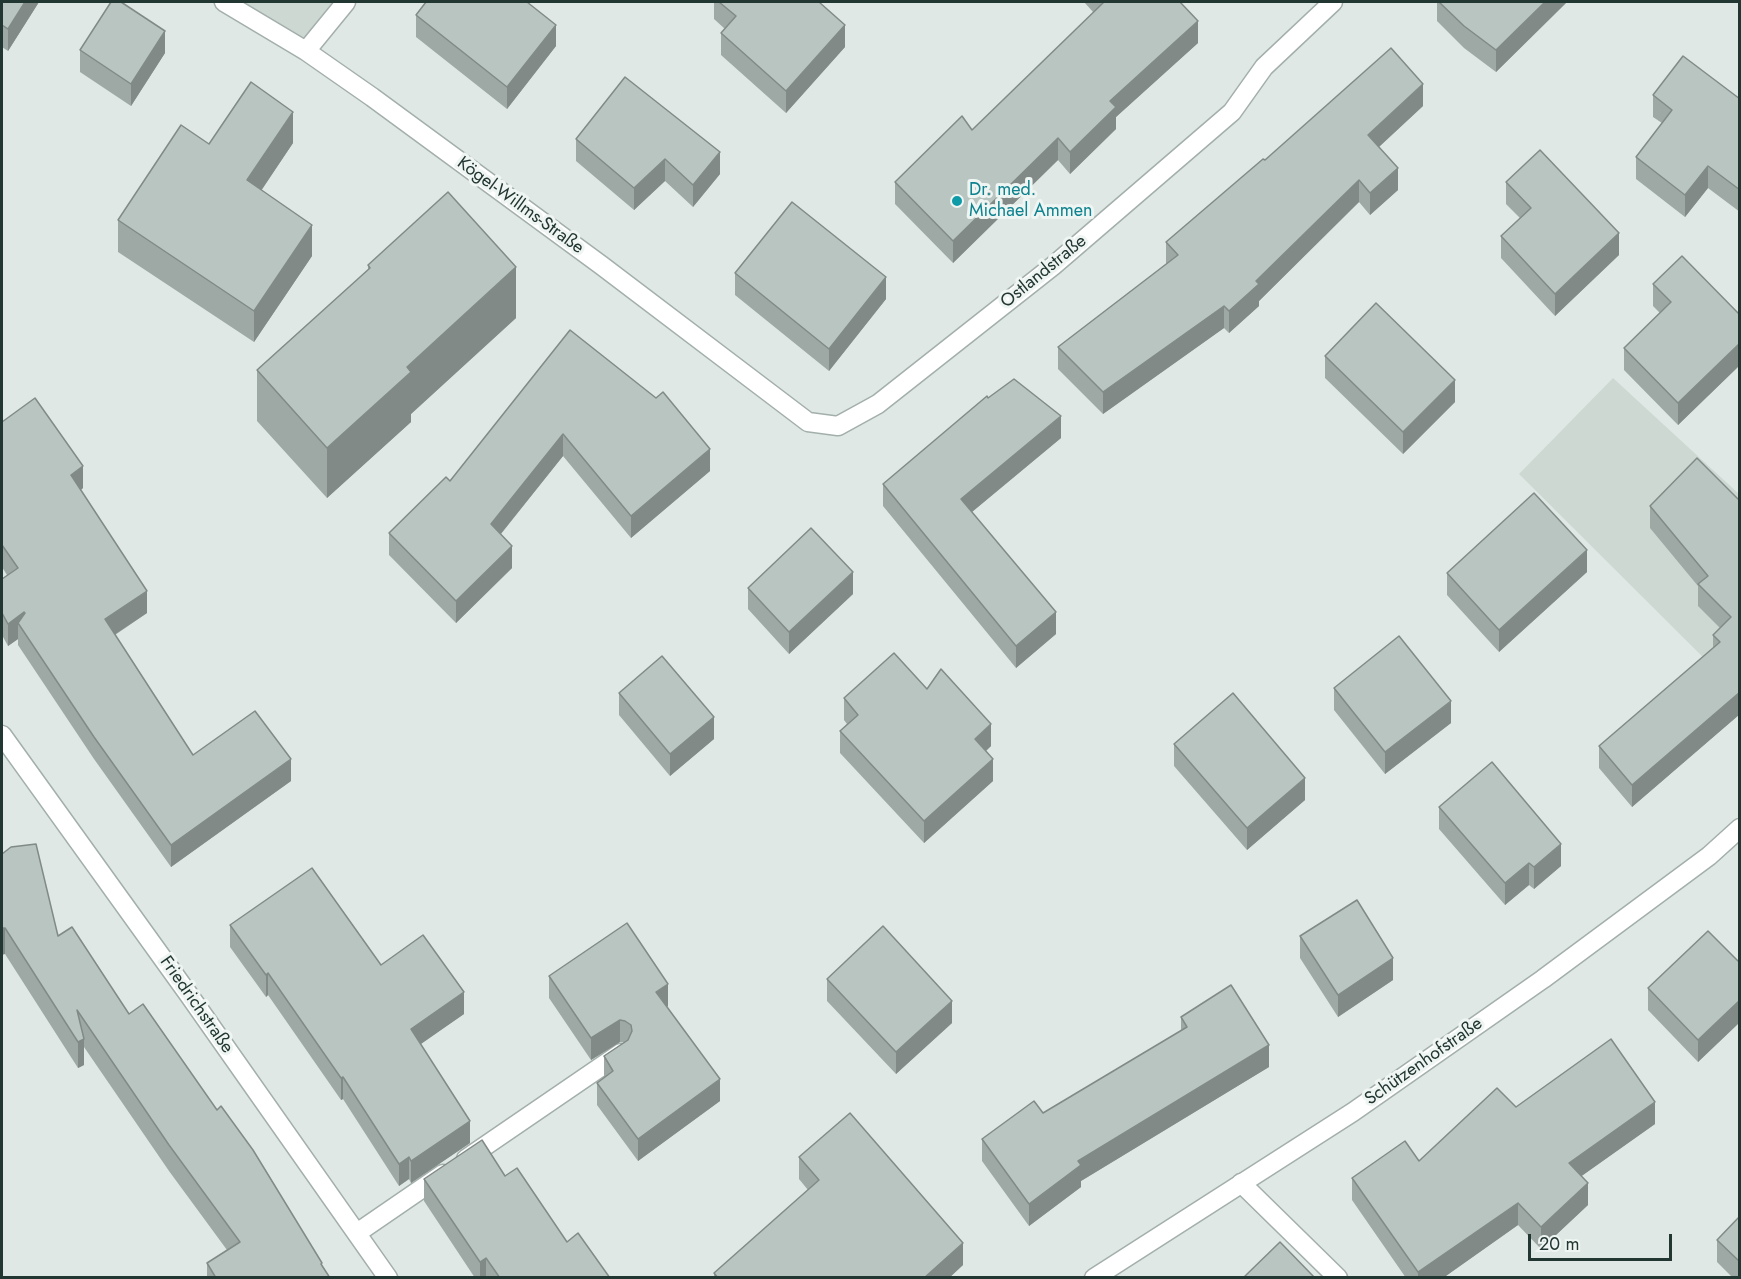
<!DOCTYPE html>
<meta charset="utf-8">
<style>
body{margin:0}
#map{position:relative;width:1741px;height:1279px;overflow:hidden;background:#dfe8e4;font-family:Jost,sans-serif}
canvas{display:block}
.frame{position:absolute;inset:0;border:3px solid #223632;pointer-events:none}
.scale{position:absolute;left:1528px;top:1234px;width:144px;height:27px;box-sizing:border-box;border:3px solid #223632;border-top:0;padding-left:8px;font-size:18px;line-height:21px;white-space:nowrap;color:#223632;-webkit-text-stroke:4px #eff5f2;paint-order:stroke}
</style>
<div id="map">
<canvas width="1741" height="1279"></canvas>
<div class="frame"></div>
<div class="scale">20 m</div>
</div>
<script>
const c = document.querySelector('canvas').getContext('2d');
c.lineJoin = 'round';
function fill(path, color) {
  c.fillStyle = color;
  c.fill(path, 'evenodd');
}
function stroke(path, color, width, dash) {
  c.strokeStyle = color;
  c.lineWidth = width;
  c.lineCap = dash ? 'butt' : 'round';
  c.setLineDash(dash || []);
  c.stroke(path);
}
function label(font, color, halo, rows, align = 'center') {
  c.font = font + ' Jost,sans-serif';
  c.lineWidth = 6;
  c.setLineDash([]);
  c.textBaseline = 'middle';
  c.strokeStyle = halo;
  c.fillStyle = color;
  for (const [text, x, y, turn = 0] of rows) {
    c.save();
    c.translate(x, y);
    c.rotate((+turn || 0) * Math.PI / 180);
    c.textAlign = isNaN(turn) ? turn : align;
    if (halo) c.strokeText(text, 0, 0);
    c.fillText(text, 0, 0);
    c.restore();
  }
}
fill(new Path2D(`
 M 224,2 L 346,2 L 306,51 Z
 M 1613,378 L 1739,494 L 1739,693 L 1519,474 Z`), '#cdd8d3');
const lane = new Path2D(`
 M 466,1159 L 621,1053
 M 1241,1183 L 1338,1278
 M 357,1233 L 443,1174`);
const street = new Path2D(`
 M 224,2 L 306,51 L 372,97 L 601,265 L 808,422 L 838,426 L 878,404 L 1053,266 L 1232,112 L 1264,67 L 1333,2
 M 306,51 L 346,2
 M 2,735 L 189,995 L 388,1278
 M 1094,1278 L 1353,1112 L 1543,979 L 1709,856 L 1740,828`);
stroke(lane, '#a3afab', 21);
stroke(street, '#a3afab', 21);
stroke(lane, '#fff', 18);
stroke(street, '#fff', 18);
fill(new Path2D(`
 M 2,2 L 39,2 L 8,51 L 2,47 Z
 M 714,2 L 819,2 L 845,47 L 786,113 L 721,55 L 721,33 L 725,29 L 714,19 Z
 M 1084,2 L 1180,2 L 1198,43 L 1116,117 L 1116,129 L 1070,174 L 1058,160 L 953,263 L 895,204 L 895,182 L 972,130 L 1094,13 Z
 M 1437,2 L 1567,2 L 1496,72 L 1464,48 L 1437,21 Z
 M 416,15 L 556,46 L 507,109 L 416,37 Z
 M 80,50 L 165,53 L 131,106 L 80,72 Z
 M 625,77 L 720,174 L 693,207 L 665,181 L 634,210 L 576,161 L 576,139 Z
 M 1653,95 L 1740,99 L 1740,212 L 1708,188 L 1685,217 L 1636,179 L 1636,157 L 1662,123 L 1653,117 Z
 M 1423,106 L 1379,147 L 1398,190 L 1370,215 L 1359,202 L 1259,301 L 1259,306 L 1229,333 L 1224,328 L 1103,414 L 1058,369 L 1058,347 L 1166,264 L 1166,242 L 1265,160 Z
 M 293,143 L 261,190 L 312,256 L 254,342 L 118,252 L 118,220 L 209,144 Z
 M 1506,182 L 1619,255 L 1555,316 L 1501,258 L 1501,236 L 1520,218 L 1506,204 Z
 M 368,265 L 516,318 L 411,414 L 411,422 L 327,498 L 257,421 L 257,370 L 368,270 Z
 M 735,273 L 886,299 L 829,371 L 735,295 Z
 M 1653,284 L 1740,315 L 1740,365 L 1678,425 L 1624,370 L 1624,348 L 1660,313 L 1653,306 Z
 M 570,330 L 710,471 L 631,538 L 563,456 L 501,534 L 512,568 L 456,623 L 389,555 L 389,533 L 450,481 Z
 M 1325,356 L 1455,402 L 1403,454 L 1325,378 Z
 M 988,398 L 1061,438 L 972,512 L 1056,634 L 1016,668 L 883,506 L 883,484 Z
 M 2,422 L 83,488 L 81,490 L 147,613 L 115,635 L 193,755 L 291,781 L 171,867 L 94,759 L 18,645 L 18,639 L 8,646 L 2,635 L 2,579 L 7,575 L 2,567 Z
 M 1740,501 L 1740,714 L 1632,807 L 1599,768 L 1599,746 L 1713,648 L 1713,635 L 1720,628 L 1698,606 L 1698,586 L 1650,528 L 1650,506 Z
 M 1587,572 L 1499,652 L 1447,595 L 1447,573 Z
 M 748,588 L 853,594 L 789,654 L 748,609 Z
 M 1334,688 L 1451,723 L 1385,774 L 1334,710 Z
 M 619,693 L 714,739 L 670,776 L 619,715 Z
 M 844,698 L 991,746 L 986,751 L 993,781 L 924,843 L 840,753 L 840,731 L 847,724 L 844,720 Z
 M 1174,744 L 1305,800 L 1247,850 L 1174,766 Z
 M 1439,807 L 1561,866 L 1534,889 L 1529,885 L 1505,905 L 1439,829 Z
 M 2,854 L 58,936 L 129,1014 L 322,1266 L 330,1278 L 207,1278 L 207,1263 L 227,1250 L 169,1171 L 84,1047 L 84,1065 L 78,1068 L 5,954 Z
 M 230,925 L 381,965 L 464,1014 L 420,1044 L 470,1143 L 411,1183 L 409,1179 L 399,1186 L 343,1099 L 341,1100 L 268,995 L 266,997 L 230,947 Z
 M 1300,936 L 1393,980 L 1338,1017 L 1300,958 Z
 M 1740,963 L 1740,1022 L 1698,1062 L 1648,1010 L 1648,988 Z
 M 549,976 L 668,1006 L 667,1006 L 720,1101 L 638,1161 L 597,1105 L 597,1083 L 604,1078 L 604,1056 L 624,1042 L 620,1042 L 591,1060 L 549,998 Z
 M 827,979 L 952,1023 L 896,1074 L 827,1001 Z
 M 1181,1017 L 1269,1067 L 1081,1181 L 1081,1187 L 1029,1226 L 982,1161 L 982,1139 L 1043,1113 L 1181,1031 Z
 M 1516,1107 L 1655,1124 L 1581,1176 L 1588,1205 L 1541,1249 L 1518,1225 L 1443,1278 L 1406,1278 L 1352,1200 L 1352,1178 L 1419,1161 Z
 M 799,1157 L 963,1265 L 949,1278 L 714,1278 L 714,1273 L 808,1190 L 799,1179 Z
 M 505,1176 L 567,1242 L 610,1278 L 475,1278 L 424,1201 L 424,1179 Z
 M 1740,1216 L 1740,1278 L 1733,1278 L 1717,1262 L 1717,1240 Z`), '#9ea9a5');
fill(new Path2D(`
 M 25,2 L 39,2 L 8,51 L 8,29 Z
 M 1545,2 L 1567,2 L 1496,72 L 1496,50 Z
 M 1198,21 L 1198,43 L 1116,117 L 1116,129 L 1070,174 L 1070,152 L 1110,101 Z
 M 556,25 L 556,46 L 507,109 L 507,87 Z
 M 845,25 L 845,47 L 786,113 L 786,91 Z
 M 165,31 L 165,53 L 131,106 L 131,84 Z
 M 1423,84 L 1423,106 L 1368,157 L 1368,135 Z
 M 293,112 L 293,143 L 247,212 L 247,180 Z
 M 1058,138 L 1058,160 L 953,263 L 953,241 Z
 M 720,152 L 720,174 L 693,207 L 693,185 Z
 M 665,159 L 665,181 L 634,210 L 634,188 Z
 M 1708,166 L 1708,188 L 1685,217 L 1685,195 Z
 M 1398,168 L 1398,190 L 1370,215 L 1370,193 Z
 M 1359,180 L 1359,202 L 1259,301 L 1259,306 L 1229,333 L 1229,311 L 1256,281 Z
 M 312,225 L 312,256 L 254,342 L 254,311 Z
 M 1619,233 L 1619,255 L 1555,316 L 1555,294 Z
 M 516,267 L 516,318 L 411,414 L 411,422 L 327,498 L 327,448 L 407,367 Z
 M 886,277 L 886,299 L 829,371 L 829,349 Z
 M 1224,306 L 1224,328 L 1103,414 L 1103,392 Z
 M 1740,343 L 1740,365 L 1678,425 L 1678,403 Z
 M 1455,380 L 1455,402 L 1403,454 L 1403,432 Z
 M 1061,416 L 1061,438 L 961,521 L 961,499 Z
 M 563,434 L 563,456 L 491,546 L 491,524 Z
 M 710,449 L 710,471 L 631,538 L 631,516 Z
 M 83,466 L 83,488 L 71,497 L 71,475 Z
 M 512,546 L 512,568 L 456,623 L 456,601 Z
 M 1587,550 L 1587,572 L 1499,652 L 1499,630 Z
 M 853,572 L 853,594 L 789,654 L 789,632 Z
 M 147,591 L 147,613 L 105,641 L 105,619 Z
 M 24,612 L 24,632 L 18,623 L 18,639 L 8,646 L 8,624 Z
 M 1056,612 L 1056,634 L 1016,668 L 1016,646 Z
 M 1740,692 L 1740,714 L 1632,807 L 1632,785 Z
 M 1451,701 L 1451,723 L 1385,774 L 1385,752 Z
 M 714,717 L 714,739 L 670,776 L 670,754 Z
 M 991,724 L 991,746 L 975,761 L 975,739 Z
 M 291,759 L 291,781 L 171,867 L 171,845 Z
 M 993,759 L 993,781 L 924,843 L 924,821 Z
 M 1305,778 L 1305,800 L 1247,850 L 1247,828 Z
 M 1561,844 L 1561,866 L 1534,889 L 1534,867 Z
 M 1529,863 L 1529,885 L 1505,905 L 1505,883 Z
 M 2,928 L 5,928 L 5,954 L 2,955 Z
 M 1393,958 L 1393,980 L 1338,1017 L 1338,995 Z
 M 268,973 L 268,995 L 266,997 L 266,975 Z
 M 668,984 L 668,1006 L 656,1014 L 656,992 Z
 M 464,992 L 464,1014 L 411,1051 L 411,1029 Z
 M 1740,1000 L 1740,1022 L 1698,1062 L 1698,1040 Z
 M 952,1001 L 952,1023 L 896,1074 L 896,1052 Z
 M 620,1020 L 620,1042 L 591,1060 L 591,1038 Z
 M 84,1039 L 84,1065 L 78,1068 L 78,1042 Z
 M 1269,1045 L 1269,1067 L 1081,1181 L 1081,1187 L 1029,1226 L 1029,1204 L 1078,1161 Z
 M 343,1077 L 343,1099 L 341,1100 L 341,1078 Z
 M 720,1079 L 720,1101 L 638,1161 L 638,1139 Z
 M 1655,1102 L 1655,1124 L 1569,1185 L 1569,1163 Z
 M 470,1121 L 470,1143 L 411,1183 L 411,1161 Z
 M 409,1157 L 409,1179 L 399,1186 L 399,1164 Z
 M 1588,1183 L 1588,1205 L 1541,1249 L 1541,1227 Z
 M 1518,1203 L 1518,1225 L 1443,1278 L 1418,1278 L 1418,1272 Z
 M 963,1243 L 963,1265 L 949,1278 L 924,1278 Z
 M 486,1258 L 486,1278 L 480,1278 L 480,1262 Z`), '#818a86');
const building = new Path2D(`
 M 2,2 L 25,2 L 8,29 L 2,25 Z
 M 111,2 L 121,2 L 165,31 L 131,84 L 80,50 Z
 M 426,2 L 527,2 L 556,25 L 507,87 L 416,15 Z
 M 719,2 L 819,2 L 845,25 L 786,91 L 721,33 L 736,16 Z
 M 1104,2 L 1180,2 L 1198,21 L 1110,101 L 1116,107 L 1070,152 L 1058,138 L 953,241 L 895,182 L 962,116 L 972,130 Z
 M 1439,2 L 1545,2 L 1496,50 L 1464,26 Z
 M 1391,48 L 1423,84 L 1368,135 L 1398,168 L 1370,193 L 1359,180 L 1256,281 L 1259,284 L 1229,311 L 1224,306 L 1103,392 L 1058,347 L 1178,255 L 1166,242 L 1263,159 L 1265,160 Z
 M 1683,56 L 1740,99 L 1740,190 L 1708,166 L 1685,195 L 1636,157 L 1672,110 L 1653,95 Z
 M 625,77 L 720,152 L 693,185 L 665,159 L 634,188 L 576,139 Z
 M 251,82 L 293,112 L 247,180 L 312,225 L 254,311 L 118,220 L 181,125 L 209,144 Z
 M 1540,150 L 1619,233 L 1555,294 L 1501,236 L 1531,208 L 1506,182 Z
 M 448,192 L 516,267 L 407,367 L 411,372 L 327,448 L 257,370 L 370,268 L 368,265 Z
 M 792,202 L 886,277 L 829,349 L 735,273 Z
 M 1682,256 L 1740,315 L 1740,343 L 1678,403 L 1624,348 L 1671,302 L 1653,284 Z
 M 1376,303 L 1455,380 L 1403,432 L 1325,356 Z
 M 570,330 L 656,398 L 663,392 L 710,449 L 631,516 L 563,434 L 491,524 L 512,546 L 456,601 L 389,533 L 446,477 L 450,481 Z
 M 1014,379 L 1061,416 L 961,499 L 1056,612 L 1016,646 L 883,484 L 987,396 L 988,398 Z
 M 35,398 L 83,466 L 71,475 L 147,591 L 105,619 L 193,755 L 255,711 L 291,759 L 171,845 L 94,737 L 18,623 L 25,613 L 24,612 L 8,624 L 2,613 L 2,579 L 18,568 L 2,545 L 2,422 Z
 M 1697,458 L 1740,501 L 1740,692 L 1632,785 L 1599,746 L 1720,642 L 1713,635 L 1731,617 L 1698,584 L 1708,576 L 1650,506 Z
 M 1534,493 L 1587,550 L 1499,630 L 1447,573 Z
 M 811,528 L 853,572 L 789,632 L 748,588 Z
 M 1399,636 L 1451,701 L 1385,752 L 1334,688 Z
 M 894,653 L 927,689 L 941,669 L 991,724 L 975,739 L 993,759 L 924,821 L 840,731 L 858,715 L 844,698 Z
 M 662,656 L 714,717 L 670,754 L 619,693 Z
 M 1233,693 L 1305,778 L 1247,828 L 1174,744 Z
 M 1492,762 L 1561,844 L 1534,867 L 1529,863 L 1505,883 L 1439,807 Z
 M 36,844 L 58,936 L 72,927 L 129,1014 L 143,1004 L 217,1110 L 221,1106 L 253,1150 L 322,1263 L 321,1264 L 330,1278 L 216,1278 L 207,1263 L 240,1242 L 169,1145 L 77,1010 L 84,1039 L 78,1042 L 5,928 L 2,928 L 2,854 L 11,847 Z
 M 312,868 L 381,965 L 423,935 L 464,992 L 411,1029 L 470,1121 L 411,1161 L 409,1157 L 399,1164 L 343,1077 L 341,1078 L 268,973 L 266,975 L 230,925 Z
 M 1357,900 L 1393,958 L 1338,995 L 1300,936 Z
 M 627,923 L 668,984 L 656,992 L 720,1079 L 638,1139 L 597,1083 L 613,1071 L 604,1056 L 628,1040 L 632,1031 L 631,1025 L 625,1021 L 620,1020 L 591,1038 L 549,976 Z
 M 883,926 L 952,1001 L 896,1052 L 827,979 Z
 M 1708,931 L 1740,963 L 1740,1000 L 1698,1040 L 1648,988 Z
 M 1231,985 L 1269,1045 L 1078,1161 L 1081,1165 L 1029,1204 L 982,1139 L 1034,1101 L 1043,1113 L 1187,1027 L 1181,1017 Z
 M 1611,1039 L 1655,1102 L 1569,1163 L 1588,1183 L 1541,1227 L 1518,1203 L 1418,1272 L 1352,1178 L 1405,1141 L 1419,1161 L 1497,1088 L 1516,1107 Z
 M 850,1113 L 963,1243 L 924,1278 L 718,1278 L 714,1273 L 819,1180 L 799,1157 Z
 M 482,1140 L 505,1176 L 517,1168 L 567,1242 L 578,1233 L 610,1278 L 500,1278 L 486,1258 L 480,1262 L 424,1179 Z
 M 1740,1216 L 1740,1262 L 1717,1240 Z
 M 1280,1242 L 1315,1278 L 1243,1278 Z`);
fill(building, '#b8c5c0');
stroke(building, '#818a86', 1.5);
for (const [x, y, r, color] of [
 [957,201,6,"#0f9aa8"]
]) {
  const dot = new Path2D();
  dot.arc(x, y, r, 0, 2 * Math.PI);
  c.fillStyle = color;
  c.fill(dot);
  stroke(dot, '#eff5f2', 2);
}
label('18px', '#0d838f', '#eff5f2', [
 ["Dr. med.",969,191],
 ["Michael Ammen",969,212]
], 'left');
label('18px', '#223632', '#eff5f2', [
 ["Kögel-Willms-Straße",520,206,36],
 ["Ostlandstraße",1044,272,-39],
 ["Friedrichstraße",196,1005,55],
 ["Schützenhofstraße",1424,1062,-35]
]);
</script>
